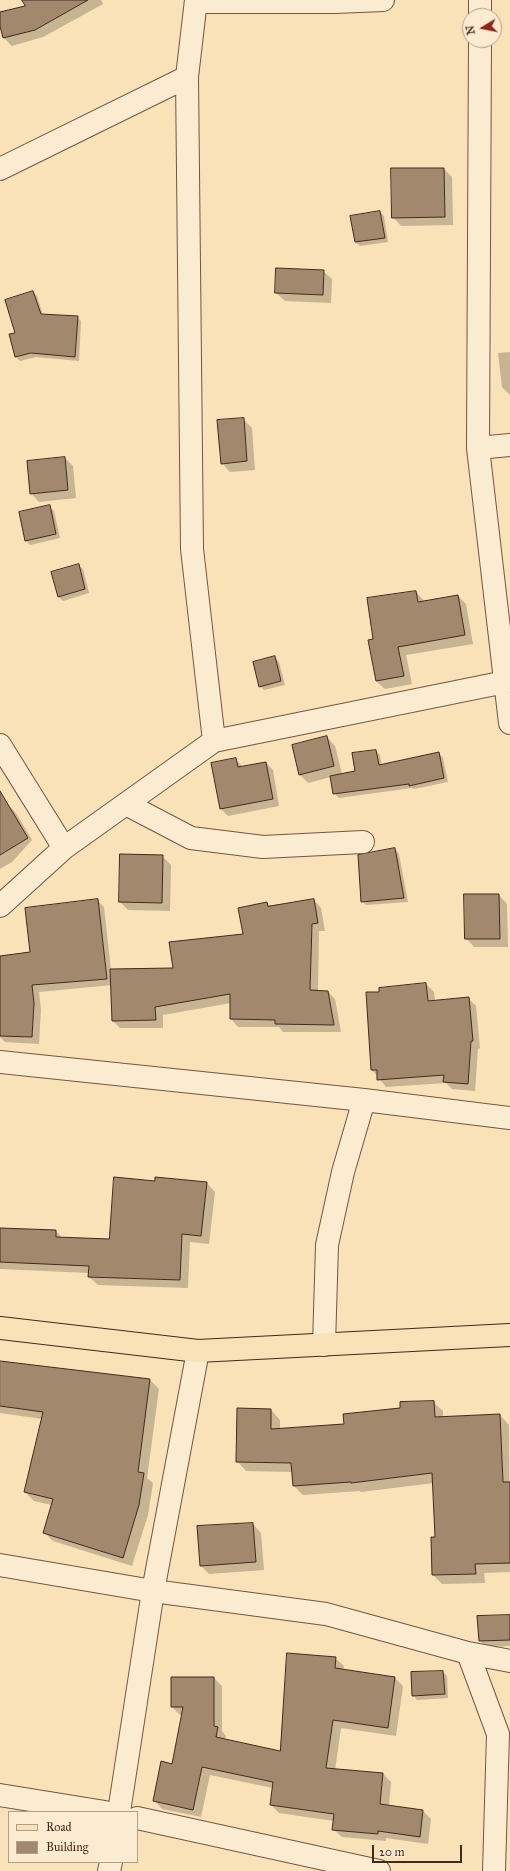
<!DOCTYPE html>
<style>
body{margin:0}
#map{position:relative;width:510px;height:1871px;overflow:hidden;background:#f9e1b8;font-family:"IM FELL Great Primer",serif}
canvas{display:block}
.legend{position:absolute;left:8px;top:1811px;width:130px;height:52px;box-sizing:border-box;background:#fbecd1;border:1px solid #b19e89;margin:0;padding:5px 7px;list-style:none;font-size:12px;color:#43291e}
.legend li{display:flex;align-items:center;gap:8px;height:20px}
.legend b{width:20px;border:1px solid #b19e89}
.north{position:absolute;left:462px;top:8px;width:40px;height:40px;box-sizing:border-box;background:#fbecd1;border:1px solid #b19e89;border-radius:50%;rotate:260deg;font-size:11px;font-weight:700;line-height:16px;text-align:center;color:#43291e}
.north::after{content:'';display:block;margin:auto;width:14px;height:18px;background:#8f2418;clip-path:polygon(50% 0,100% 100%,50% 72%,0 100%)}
.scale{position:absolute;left:372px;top:1845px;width:90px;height:18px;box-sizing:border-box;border:2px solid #43291e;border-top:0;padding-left:5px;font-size:12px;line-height:14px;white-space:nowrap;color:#43291e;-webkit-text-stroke:3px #fbecd1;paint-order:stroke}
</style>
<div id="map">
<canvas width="510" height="1871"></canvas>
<ul class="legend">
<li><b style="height:5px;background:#f9e1b8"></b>Road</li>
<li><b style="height:11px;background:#a2896e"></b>Building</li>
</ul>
<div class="north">N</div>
<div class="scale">20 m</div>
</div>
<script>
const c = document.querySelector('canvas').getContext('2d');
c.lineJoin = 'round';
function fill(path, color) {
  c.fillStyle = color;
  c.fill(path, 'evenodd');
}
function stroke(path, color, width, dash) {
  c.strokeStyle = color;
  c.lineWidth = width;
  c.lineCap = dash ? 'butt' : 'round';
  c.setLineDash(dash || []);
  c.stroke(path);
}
fill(new Path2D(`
 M 23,0 L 101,0 L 103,4 L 43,37 L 12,46 L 4,38 L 0,13 L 26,6 Z
 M 444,169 L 452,177 L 453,225 L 401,226 L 393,217 Z
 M 380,212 L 384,216 L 388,242 L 360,246 L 355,242 L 351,216 Z
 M 323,271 L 332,279 L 331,303 L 285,301 L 276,293 Z
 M 33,292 L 37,296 L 43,315 L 77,317 L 81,321 L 79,361 L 36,357 L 20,361 L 16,357 L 10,335 L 16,333 Z
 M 510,352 L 510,395 L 502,387 L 498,353 Z
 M 243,419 L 252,428 L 255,470 L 230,472 L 222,463 Z
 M 65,458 L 73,466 L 76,498 L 39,502 L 31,493 Z
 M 49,506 L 54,511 L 60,538 L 30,545 L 26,541 Z
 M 78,565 L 83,569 L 89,593 L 63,601 L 59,597 Z
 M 416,592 L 425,602 L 458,596 L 466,604 L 473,644 L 406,655 L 412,684 L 385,689 L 376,681 L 374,640 Z
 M 274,657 L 279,662 L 285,685 L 264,690 L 260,686 Z
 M 327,737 L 335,746 L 342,774 L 356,771 L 376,751 L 380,755 L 382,766 L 439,753 L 443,758 L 448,782 L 414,789 L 412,788 L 339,798 L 334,793 L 331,777 L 308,783 L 300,775 Z
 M 236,760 L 243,767 L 266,763 L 273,770 L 279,806 L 228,816 L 221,809 L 213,764 Z
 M 7,804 L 16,813 L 32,840 L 12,862 L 0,869 L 0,809 Z
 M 395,849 L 399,854 L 408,902 L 366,905 L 362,901 Z
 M 162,856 L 171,865 L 170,911 L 128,910 L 120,902 Z
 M 499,895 L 507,904 L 508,947 L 474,947 L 466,938 Z
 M 97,900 L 104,907 L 111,970 L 174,969 L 244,934 L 267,904 L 270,906 L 314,900 L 321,908 L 325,931 L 319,931 L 318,991 L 328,992 L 335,999 L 341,1032 L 283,1032 L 279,1027 L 238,1027 L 231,1019 L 231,1003 L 163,1015 L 163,1028 L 120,1028 L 113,1021 L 112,985 L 39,992 L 41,1010 L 39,1044 L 5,1042 L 0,1037 L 0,957 L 31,953 Z
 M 426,984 L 434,992 L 435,1001 L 468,998 L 476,1006 L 480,1048 L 478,1049 L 475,1091 L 452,1089 L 446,1083 L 386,1087 L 372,1070 Z
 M 156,1182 L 207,1183 L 215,1192 L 209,1244 L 190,1242 L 188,1288 L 98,1285 L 89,1277 L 89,1273 L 0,1269 L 0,1229 L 56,1231 L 62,1238 L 110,1240 Z
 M 0,1362 L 150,1380 L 159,1389 L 147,1478 L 153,1483 L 148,1515 L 132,1566 L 53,1541 L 44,1532 L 52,1505 L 34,1501 L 25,1492 L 42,1419 L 0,1413 Z
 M 433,1402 L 443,1411 L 443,1418 L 500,1415 L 509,1425 L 510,1572 L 484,1573 L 485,1583 L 442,1584 L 433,1575 L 436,1538 L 434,1483 L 361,1492 L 360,1491 L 303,1495 L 293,1485 L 292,1472 L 246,1471 L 237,1461 L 271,1410 L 280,1420 L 280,1430 L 346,1425 L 402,1409 Z
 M 253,1524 L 261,1533 L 264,1570 L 209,1574 L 201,1566 Z
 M 510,1616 L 510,1646 L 487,1647 L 480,1641 Z
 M 335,1658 L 344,1666 L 343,1670 L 395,1678 L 403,1686 L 396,1736 L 341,1728 L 335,1770 L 383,1774 L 391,1782 L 389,1806 L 423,1811 L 431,1819 L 428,1844 L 386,1838 L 386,1841 L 342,1837 L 333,1829 L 334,1821 L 279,1813 L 271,1805 L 273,1788 L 210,1775 L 201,1817 L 162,1809 L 154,1800 L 172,1765 L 183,1715 L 180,1715 L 172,1707 L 214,1678 L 222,1686 L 222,1731 L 226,1736 L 225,1740 L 281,1752 Z
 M 443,1672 L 447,1676 L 448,1698 L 417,1700 L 413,1695 Z`), '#0003');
const building = new Path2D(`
 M 22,0 L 88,0 L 35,30 L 3,38 L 0,26 L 0,12 L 25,6 Z
 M 391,168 L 444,168 L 445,217 L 392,218 Z
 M 380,211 L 385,238 L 355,242 L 350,216 Z
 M 276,268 L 324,270 L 323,295 L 275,293 Z
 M 33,291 L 41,314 L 78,316 L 75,357 L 31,353 L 15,357 L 9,334 L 15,333 L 5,300 Z
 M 244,418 L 247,461 L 221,464 L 217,420 Z
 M 65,457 L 68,490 L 30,494 L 27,461 Z
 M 50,505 L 56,534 L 25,541 L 19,512 Z
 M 79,564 L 85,589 L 58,597 L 51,572 Z
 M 416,591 L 418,602 L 458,595 L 465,635 L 398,647 L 404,676 L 376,681 L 368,640 L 373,639 L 367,598 Z
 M 275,656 L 281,681 L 259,687 L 253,662 Z
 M 327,736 L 334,766 L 299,775 L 292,745 Z
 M 376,750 L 379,765 L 439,752 L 444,778 L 409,786 L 409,784 L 333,794 L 330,776 L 355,771 L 352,753 Z
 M 236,758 L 238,767 L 266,762 L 273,799 L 220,809 L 211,763 Z
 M 0,791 L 28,838 L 0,855 Z
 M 395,848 L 404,898 L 361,902 L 358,855 Z
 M 120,854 L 163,855 L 162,903 L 119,902 Z
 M 464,894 L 499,894 L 500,939 L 465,939 Z
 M 98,899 L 107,979 L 32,985 L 34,1003 L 32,1037 L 0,1036 L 0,956 L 30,952 L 25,908 Z
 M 314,899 L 318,923 L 312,924 L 310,990 L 328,991 L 334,1025 L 275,1024 L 275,1020 L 230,1019 L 230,994 L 155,1007 L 156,1020 L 112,1021 L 110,969 L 173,968 L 169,942 L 243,934 L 238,908 L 267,902 L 268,906 Z
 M 426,983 L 428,1001 L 469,997 L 473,1041 L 471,1041 L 468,1084 L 443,1082 L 444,1075 L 377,1080 L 377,1070 L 371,1070 L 366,992 L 379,992 L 379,988 Z
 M 114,1177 L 155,1181 L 155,1177 L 207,1182 L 201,1236 L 182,1234 L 180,1280 L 88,1277 L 89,1266 L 0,1262 L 0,1228 L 56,1230 L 56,1237 L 109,1239 Z
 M 0,1361 L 150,1379 L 138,1472 L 144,1473 L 139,1505 L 123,1558 L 43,1533 L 53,1499 L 24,1492 L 43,1412 L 0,1406 Z
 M 434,1401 L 435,1417 L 500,1414 L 503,1482 L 510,1482 L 510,1563 L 475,1564 L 476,1574 L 432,1575 L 431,1537 L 435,1537 L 432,1473 L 351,1483 L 351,1482 L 293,1486 L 291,1463 L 236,1462 L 237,1408 L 271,1409 L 271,1429 L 344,1424 L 343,1414 L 400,1408 L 400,1402 Z
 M 253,1523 L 256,1562 L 200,1566 L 197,1526 Z
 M 510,1615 L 510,1640 L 479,1641 L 477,1616 Z
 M 287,1653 L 336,1657 L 335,1668 L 395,1677 L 388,1728 L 333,1720 L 326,1768 L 383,1773 L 380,1804 L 423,1810 L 420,1837 L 378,1831 L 378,1834 L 332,1830 L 334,1814 L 270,1805 L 273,1782 L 202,1767 L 193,1810 L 153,1801 L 161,1761 L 172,1764 L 183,1707 L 171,1707 L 171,1677 L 214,1677 L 214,1726 L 218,1727 L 216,1737 L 280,1751 Z
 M 443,1671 L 445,1694 L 412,1696 L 411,1672 Z`);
fill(building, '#a2896e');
stroke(building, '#43291e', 1);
const minor = new Path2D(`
 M 196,0 L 187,77 L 192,549 L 214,741
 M 196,2 L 335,2 L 383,0
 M 480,16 L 480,0
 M 480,40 L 478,448 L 510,723
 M 0,169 L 187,77
 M 478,448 L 510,445
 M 0,745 L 64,848
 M 126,804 L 191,838 L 263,847 L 363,842
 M 0,906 L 64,848 L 214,741 L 510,681
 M 0,1062 L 364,1100 L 343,1172 L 327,1245 L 324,1345
 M 364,1100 L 510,1118
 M 0,1565 L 153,1591 L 326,1614 L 468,1653 L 510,1661
 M 468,1653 L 498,1734 L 494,1871
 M 0,1795 L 105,1812
 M 119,1812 L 153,1591 L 198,1351
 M 137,1818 L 379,1871
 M 109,1871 L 111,1862`);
const major = new Path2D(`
 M 0,1328 L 198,1351 L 510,1335`);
stroke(minor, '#705744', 24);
stroke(major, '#43291e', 24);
stroke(minor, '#fbecd1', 22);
stroke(major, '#f9e1b8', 22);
</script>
